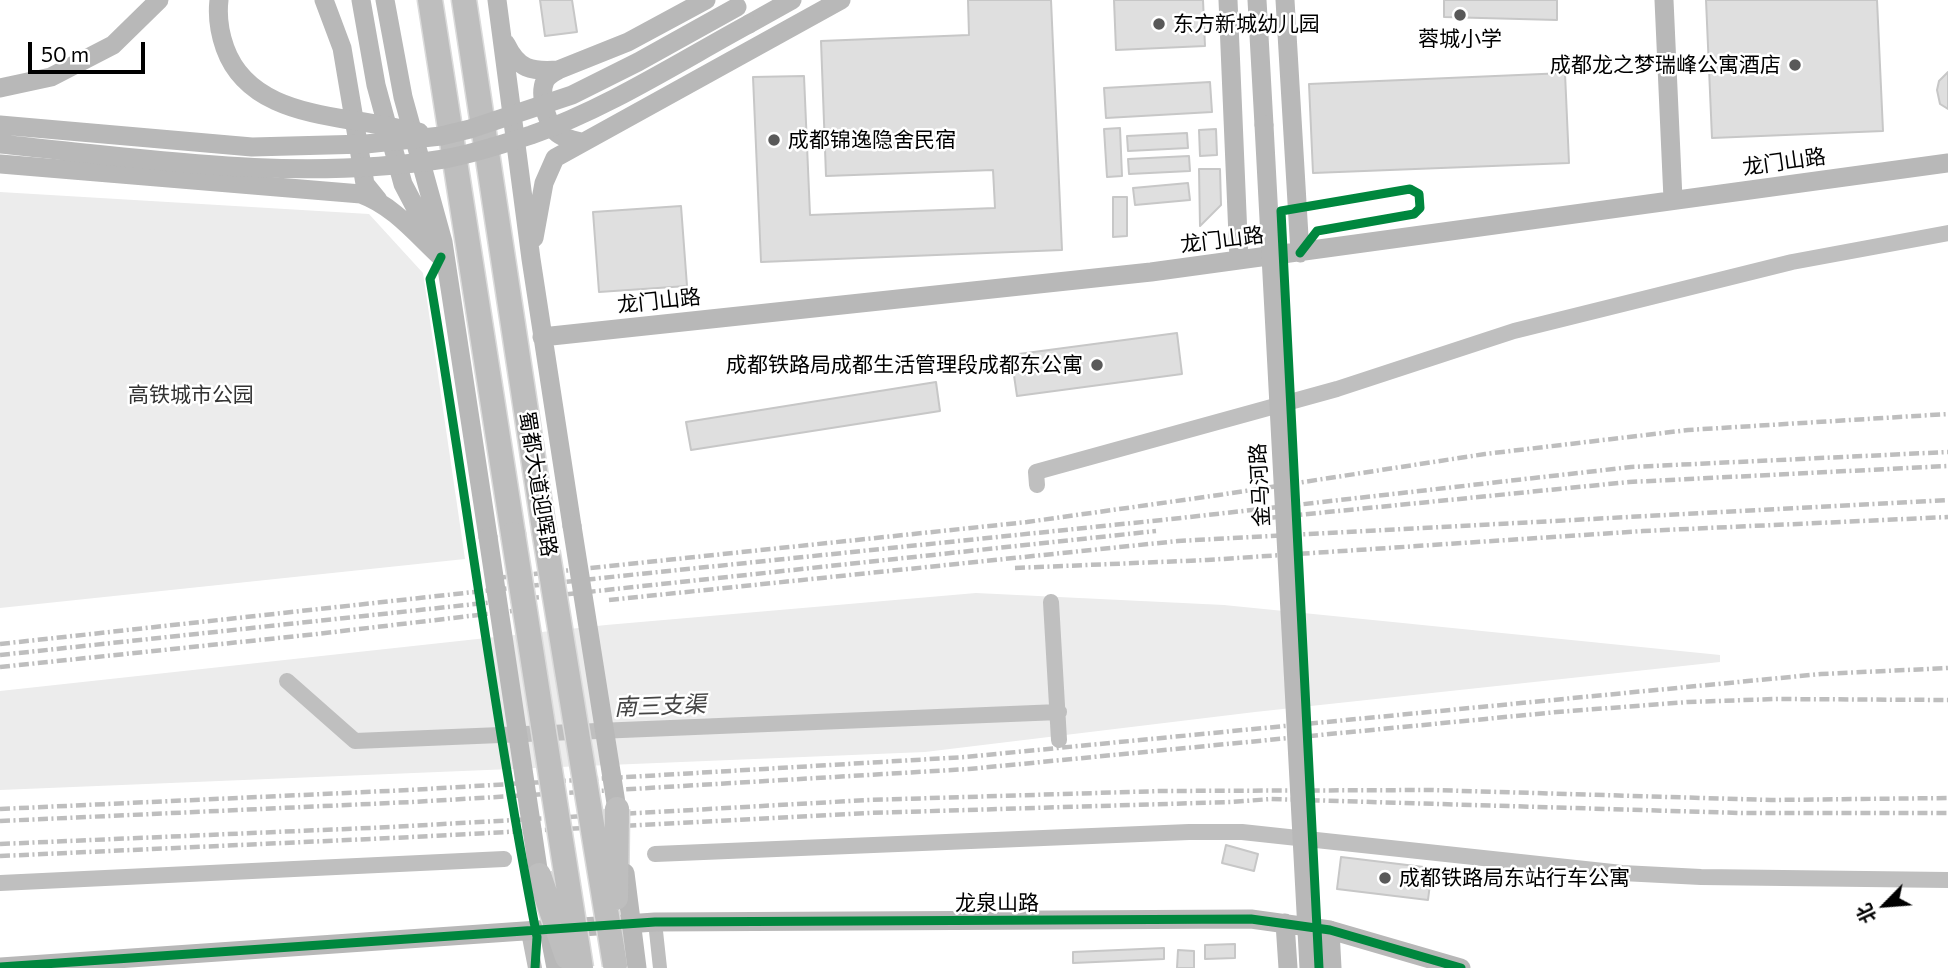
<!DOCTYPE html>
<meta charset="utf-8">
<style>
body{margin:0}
#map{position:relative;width:1948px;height:968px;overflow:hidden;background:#fff;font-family:Commissioner,"Noto Sans SC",sans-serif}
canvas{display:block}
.north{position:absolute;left:1850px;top:870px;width:70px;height:70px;-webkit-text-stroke:5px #fff;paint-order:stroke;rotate:245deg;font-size:19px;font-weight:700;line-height:28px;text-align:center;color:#000}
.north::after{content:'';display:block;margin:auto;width:24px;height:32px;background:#000;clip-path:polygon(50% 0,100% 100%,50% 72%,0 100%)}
.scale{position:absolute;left:28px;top:42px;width:117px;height:32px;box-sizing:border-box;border:4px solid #000;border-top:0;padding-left:9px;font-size:21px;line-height:24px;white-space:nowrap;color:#000;-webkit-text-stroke:5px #fff;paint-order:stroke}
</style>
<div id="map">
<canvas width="1948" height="968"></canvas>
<div class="north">北</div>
<div class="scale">50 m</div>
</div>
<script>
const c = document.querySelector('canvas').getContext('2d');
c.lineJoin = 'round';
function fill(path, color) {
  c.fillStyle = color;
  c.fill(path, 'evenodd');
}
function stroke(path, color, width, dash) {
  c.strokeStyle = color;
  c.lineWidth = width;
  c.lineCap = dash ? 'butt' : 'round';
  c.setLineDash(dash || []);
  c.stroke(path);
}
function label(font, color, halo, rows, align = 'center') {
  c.font = font + ' Commissioner,"Noto Sans SC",sans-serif';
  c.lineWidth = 5;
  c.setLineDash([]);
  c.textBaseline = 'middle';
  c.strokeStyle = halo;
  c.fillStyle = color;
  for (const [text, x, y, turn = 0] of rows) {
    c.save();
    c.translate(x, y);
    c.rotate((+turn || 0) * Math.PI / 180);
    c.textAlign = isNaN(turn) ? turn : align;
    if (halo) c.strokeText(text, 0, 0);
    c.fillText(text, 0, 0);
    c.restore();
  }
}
fill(new Path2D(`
 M 0,192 L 369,214 L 423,273 L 465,559 L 0,608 Z
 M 976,593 L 1224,605 L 1720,655 L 1720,662 L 1255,712 L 925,752 L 0,790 L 0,691 L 606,625 Z`), '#ececec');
stroke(new Path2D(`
 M 1037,485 L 1036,472 L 1337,389 L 1514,331 L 1792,262 L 1948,233
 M 1051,602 L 1059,740
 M 287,681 L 355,741 L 1059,712
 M 655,854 L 1189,832 L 1242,832 L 1622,873 L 1701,877 L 1948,880
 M 0,883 L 504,859`), '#bfbfbf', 16);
const building = new Path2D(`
 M 540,0 L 572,0 L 577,32 L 545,36 Z
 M 968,0 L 1051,0 L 1062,250 L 761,262 L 753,77 L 804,76 L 810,215 L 995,208 L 993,170 L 826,176 L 821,41 L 969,35 Z
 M 1114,0 L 1203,0 L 1205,46 L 1116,50 Z
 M 1444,0 L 1557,0 L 1557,20 L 1444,17 Z
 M 1706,0 L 1877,0 L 1883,131 L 1712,138 Z
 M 1948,72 L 1948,109 L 1940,104 L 1937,90 L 1939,81 Z
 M 1565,73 L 1569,163 L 1313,173 L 1309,84 Z
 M 1210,82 L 1212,112 L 1106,118 L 1104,88 Z
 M 1120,128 L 1122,176 L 1107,177 L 1104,129 Z
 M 1216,129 L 1217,155 L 1200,156 L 1199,130 Z
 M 1187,133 L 1188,148 L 1128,151 L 1127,136 Z
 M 1189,156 L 1190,171 L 1129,174 L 1128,159 Z
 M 1199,169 L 1220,169 L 1221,205 L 1200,226 Z
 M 1188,183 L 1190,200 L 1135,205 L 1133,188 Z
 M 1113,197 L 1127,197 L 1127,236 L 1113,237 Z
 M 681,206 L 687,286 L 599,292 L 593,212 Z
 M 1177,333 L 1182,374 L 1017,396 L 1011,355 Z
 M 936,382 L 940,411 L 691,450 L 686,422 Z
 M 1226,845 L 1258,854 L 1254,871 L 1222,863 Z
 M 1341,857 L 1432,868 L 1428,900 L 1337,889 Z
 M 1235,944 L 1235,958 L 1205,959 L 1205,945 Z
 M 1164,948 L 1164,959 L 1073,963 L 1073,952 Z
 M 1178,950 L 1194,951 L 1194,968 L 1177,968 Z`);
fill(building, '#dfdfdf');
stroke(building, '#c7c7c7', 2);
const highway = new Path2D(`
 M 430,0 L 513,534
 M 464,0 L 544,530`);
stroke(highway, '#dbdbdb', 27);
stroke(new Path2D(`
 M 655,922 L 660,968
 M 528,932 L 535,968`), '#bebebe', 14);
stroke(new Path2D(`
 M 324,0 L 342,48 L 365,184 L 378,200
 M 361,0 L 376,85 L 403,184 L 435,245
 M 385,0 L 403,97 L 443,242 L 488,537
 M 497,0 L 531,259 L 572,526
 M 1228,0 L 1239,260
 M 1257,0 L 1264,125
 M 1285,0 L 1300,253
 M 1664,0 L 1673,199
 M 749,24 L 792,0
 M 506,44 C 518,69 531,72 558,70
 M 0,88 L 51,77 L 113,45 L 159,0
 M 581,142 C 572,140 562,138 555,131 C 546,120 539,94 545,81 C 548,75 553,73 558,70 L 628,42 L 706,0
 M 0,164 L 361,194 C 394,206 416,234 441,257
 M 534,238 L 544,183 L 555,158 L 841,0
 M 542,337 L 1151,272 L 1948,163
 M 1285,923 L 1288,968
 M 1330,930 L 1332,968
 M 0,967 L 655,922 L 1251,919 L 1330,930 L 1461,968`), '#b8b8b8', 19);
stroke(highway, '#bebebe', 24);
stroke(new Path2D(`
 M 1268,518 L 1629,482 L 1948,466
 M 1015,568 L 1207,560 L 1643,531 L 1948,517
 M 496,578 L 1027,522 L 1219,495 L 1485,454 L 1688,430 L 1948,414
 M 609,600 L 1178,541 L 1948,500
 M 0,644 L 620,576 L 1181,518 L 1631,467 L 1948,452
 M 0,655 L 1156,531
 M 0,667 L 317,634 L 529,609
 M 0,809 L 409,790 L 965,757 L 1821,674 L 1948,668
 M 0,821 L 412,802 L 969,769 L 1557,712 L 1688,702 L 1776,699 L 1948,700
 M 0,844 L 391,827 L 868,800 L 1161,791 L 1432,790 L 1771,800 L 1948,798
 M 0,856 L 392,838 L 868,813 L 1231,802 L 1271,799 L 1741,813 L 1948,813`), '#bebebe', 4.5, [10, 3.5, 2, 3.5]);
const highwayBridge = new Path2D(`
 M 544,530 L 615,965
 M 513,534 L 581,968
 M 539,875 L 567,957
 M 616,898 L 617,809`);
stroke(highwayBridge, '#dbdbdb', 27, []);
stroke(new Path2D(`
 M 219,0 C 217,17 219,31 225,48 C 244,101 300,112 350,120 C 373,123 396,128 419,132
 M 0,125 L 252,147 L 366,144 L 441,136 L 470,129 L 572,95 L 638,62 L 737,7
 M 1264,125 L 1309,968
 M 0,144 C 147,159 297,182 444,159 C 474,154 503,144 531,135 C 606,109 679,62 749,24
 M 572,526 L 619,822
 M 488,537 L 541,889
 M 625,873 L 637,968
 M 549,932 L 556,968`), '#b8b8b8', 19);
stroke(highwayBridge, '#bebebe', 24);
stroke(new Path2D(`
 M 1300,253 L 1317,231 L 1414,214 L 1420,208 L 1419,194 L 1410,189 L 1281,211 L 1319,968
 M 441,257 L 430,279 C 467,498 494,719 537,937 L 535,968
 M 0,967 L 655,922 L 1251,919 L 1330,930 L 1461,968`), '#00873e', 9);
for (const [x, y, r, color] of [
 [1460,15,7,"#595959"],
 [1159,24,7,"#595959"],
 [1795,65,7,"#595959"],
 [774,140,7,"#595959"],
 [1097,365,7,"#595959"],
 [1385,878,7,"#595959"]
]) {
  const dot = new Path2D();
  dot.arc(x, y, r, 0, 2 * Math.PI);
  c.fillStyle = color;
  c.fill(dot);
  stroke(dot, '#fff', 2.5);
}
label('21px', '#000', '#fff', [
 ["东方新城幼儿园",1173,24],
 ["蓉城小学",1460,39,"center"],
 ["成都龙之梦瑞峰公寓酒店",1781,65,"right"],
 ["成都锦逸隐舍民宿",788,140],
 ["成都铁路局成都生活管理段成都东公寓",1083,365,"right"],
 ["成都铁路局东站行车公寓",1399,878]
], 'left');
label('21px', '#000', '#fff', [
 ["龙门山路",1784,162,-8],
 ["龙门山路",1222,240,-7],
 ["龙门山路",659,301,-6],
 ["蜀都大道迎晖路",538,484,81],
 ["金马河路",1260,485,-93],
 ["龙泉山路",997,903]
]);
label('21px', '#333', '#fff', [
 ["高铁城市公园",191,395]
]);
label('italic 23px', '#444', '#fff', [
 ["南三支渠",660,706,-2]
]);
</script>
